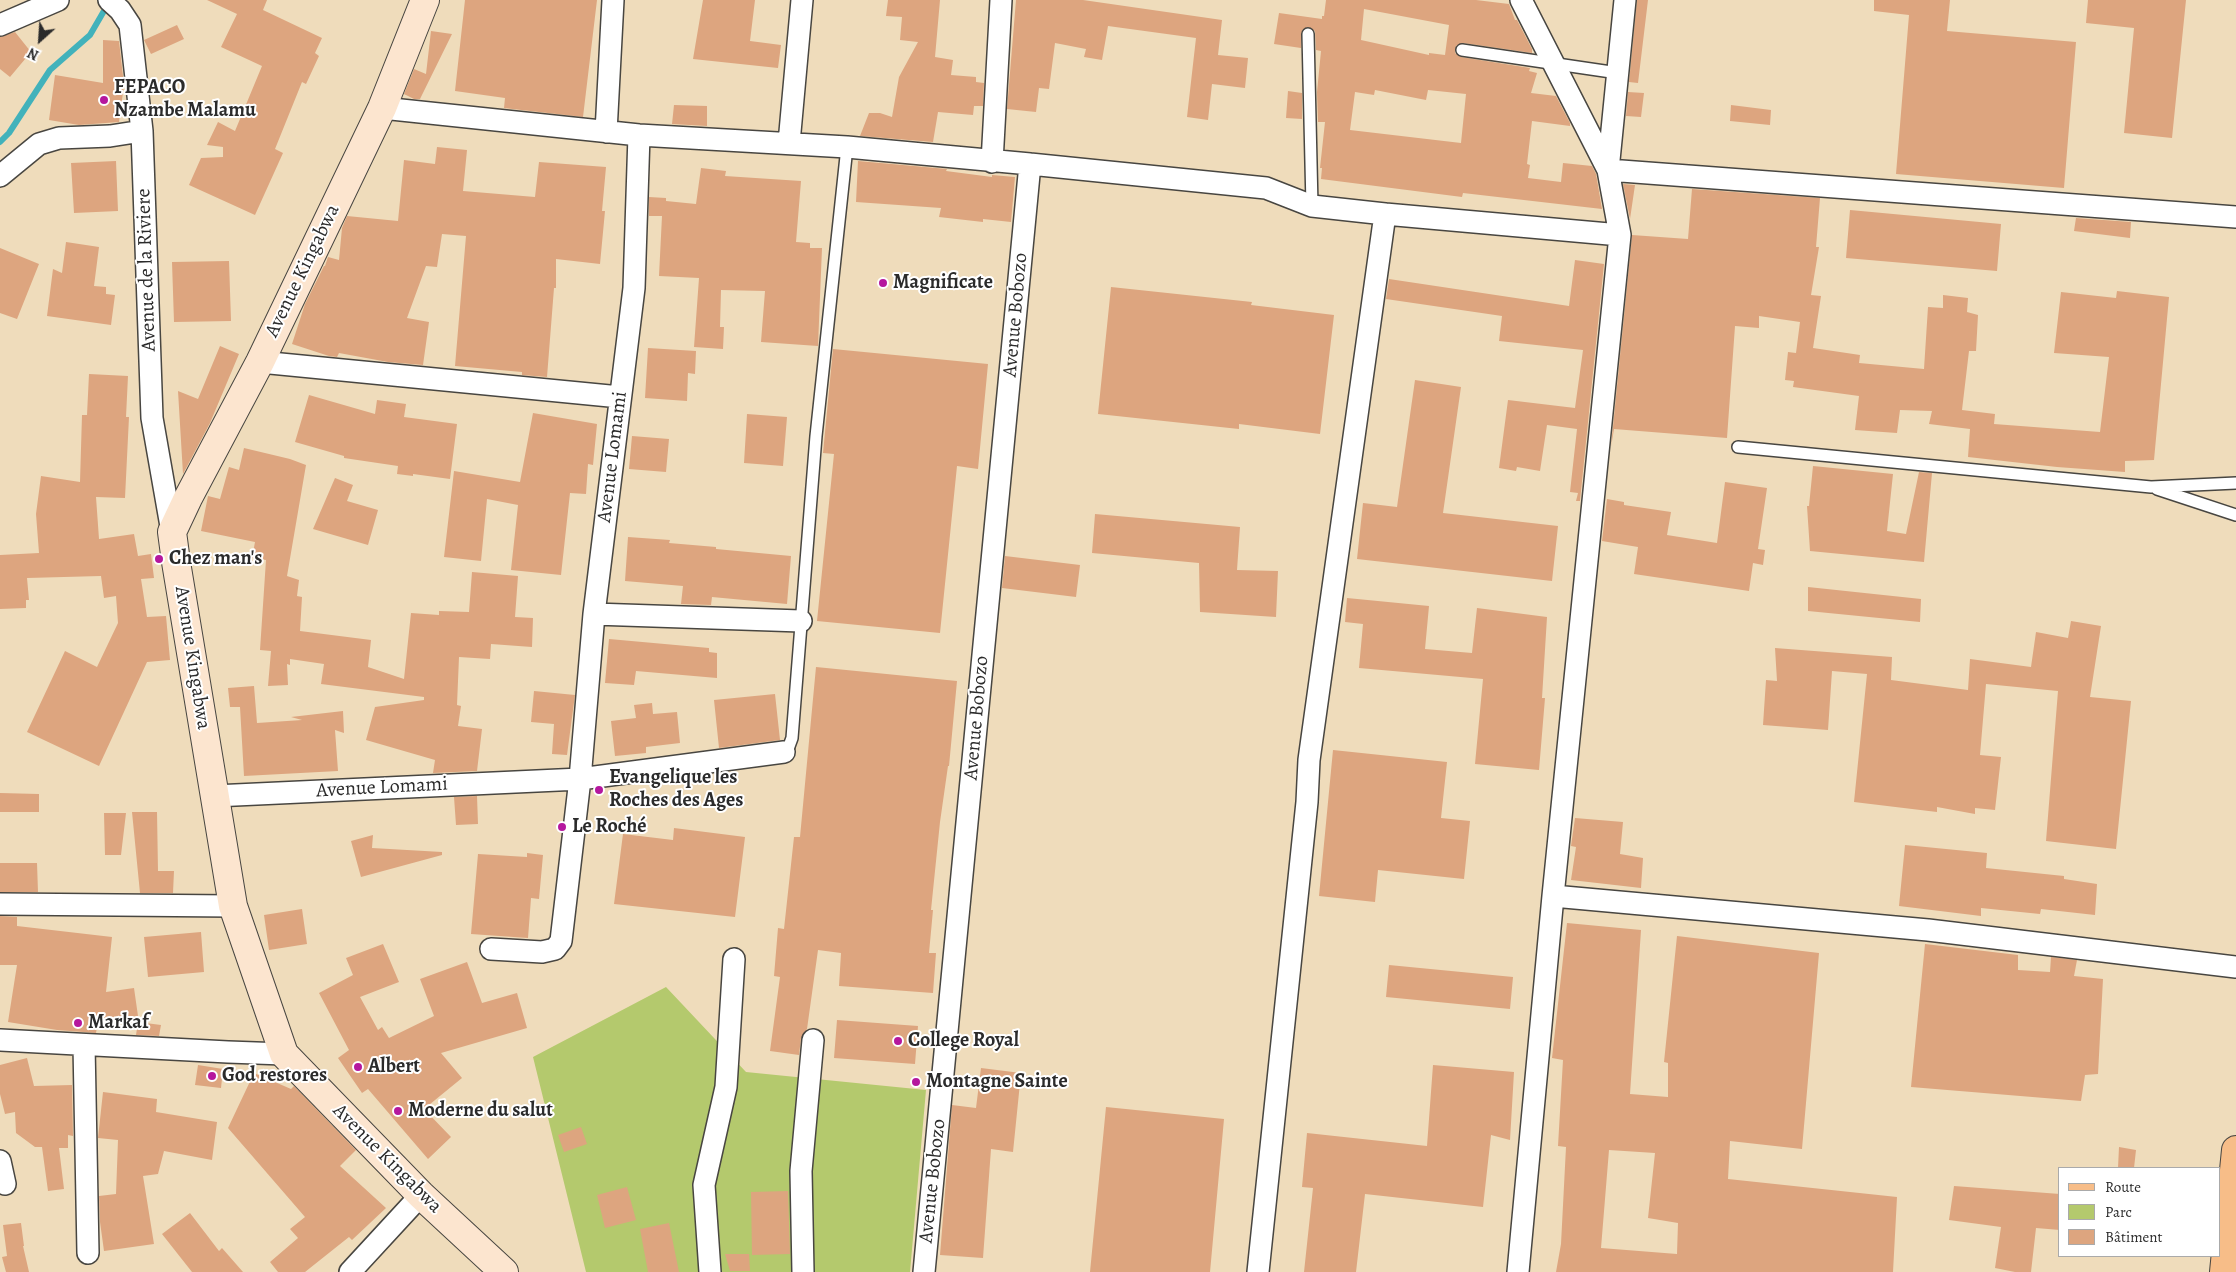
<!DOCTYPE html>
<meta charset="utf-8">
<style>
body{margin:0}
#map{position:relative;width:2236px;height:1272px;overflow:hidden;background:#efdcbb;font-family:Alegreya,serif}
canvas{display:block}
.legend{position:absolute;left:2058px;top:1167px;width:162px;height:90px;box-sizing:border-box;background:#fff;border:1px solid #aaa;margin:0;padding:6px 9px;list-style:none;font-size:15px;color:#2b2b2b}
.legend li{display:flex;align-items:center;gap:10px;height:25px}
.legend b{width:25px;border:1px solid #aaa}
.north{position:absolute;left:15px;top:15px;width:50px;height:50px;-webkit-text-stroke:4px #fff;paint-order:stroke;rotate:206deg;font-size:14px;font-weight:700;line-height:20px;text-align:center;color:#2b2b2b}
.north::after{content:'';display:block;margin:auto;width:18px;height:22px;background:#2b2b2b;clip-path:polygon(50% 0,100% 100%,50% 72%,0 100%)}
</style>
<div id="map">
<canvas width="2236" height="1272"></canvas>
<ul class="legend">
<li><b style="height:6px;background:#f7bd88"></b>Route</li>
<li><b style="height:14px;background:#b4c96d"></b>Parc</li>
<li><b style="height:14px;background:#dda57f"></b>Bâtiment</li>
</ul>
<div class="north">N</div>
</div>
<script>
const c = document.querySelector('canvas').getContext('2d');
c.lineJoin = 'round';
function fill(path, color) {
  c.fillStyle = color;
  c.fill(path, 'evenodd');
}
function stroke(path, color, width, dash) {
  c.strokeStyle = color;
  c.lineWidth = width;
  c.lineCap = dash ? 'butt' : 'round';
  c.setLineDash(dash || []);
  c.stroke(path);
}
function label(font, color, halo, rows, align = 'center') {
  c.font = font + ' Alegreya,serif';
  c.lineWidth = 4;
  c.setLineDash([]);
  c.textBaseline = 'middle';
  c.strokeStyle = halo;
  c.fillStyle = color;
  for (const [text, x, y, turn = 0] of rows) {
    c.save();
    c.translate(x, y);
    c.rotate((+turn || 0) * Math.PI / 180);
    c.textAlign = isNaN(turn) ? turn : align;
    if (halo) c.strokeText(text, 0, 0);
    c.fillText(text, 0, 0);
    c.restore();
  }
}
fill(new Path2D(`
 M 666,987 L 746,1072 L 926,1090 L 910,1272 L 586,1272 L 533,1057 Z`), '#b4c96d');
stroke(new Path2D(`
 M 0,142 L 9,133 L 50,70 L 90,35 L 108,4`), '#42b2bb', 6);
fill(new Path2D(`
 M 207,0 L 267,0 L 263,10 L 322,38 L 315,53 L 319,56 L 306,84 L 302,82 L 275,149 L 283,153 L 255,215 L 189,185 L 201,158 L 223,157 L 223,147 L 207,145 L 218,122 L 235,131 L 262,66 L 221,47 L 237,14 Z
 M 465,0 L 597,0 L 583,117 L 504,108 L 505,98 L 455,91 Z
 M 703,0 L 755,0 L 750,41 L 781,45 L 778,68 L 693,59 Z
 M 888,0 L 940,0 L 935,57 L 953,60 L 951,75 L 976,77 L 976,82 L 984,83 L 983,106 L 974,106 L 973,115 L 938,112 L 933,142 L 860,136 L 869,113 L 880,113 L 892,117 L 899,77 L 918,42 L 900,40 L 902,17 L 886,16 Z
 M 1016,0 L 1083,0 L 1222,20 L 1218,55 L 1248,58 L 1245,88 L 1212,84 L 1208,120 L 1187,117 L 1196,38 L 1108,26 L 1102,60 L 1084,57 L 1086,49 L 1055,43 L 1049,89 L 1039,88 L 1036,112 L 1007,109 Z
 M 1326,0 L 1476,0 L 1509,4 L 1515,20 L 1517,20 L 1532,49 L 1532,53 L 1463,43 L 1456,46 L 1455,53 L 1461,57 L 1530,68 L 1529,71 L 1537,73 L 1531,93 L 1556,96 L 1570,123 L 1570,126 L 1532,121 L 1527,164 L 1530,165 L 1528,178 L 1561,182 L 1563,163 L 1592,166 L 1596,174 L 1602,209 L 1463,193 L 1462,197 L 1321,179 L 1322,168 L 1320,168 L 1325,122 L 1318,122 L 1317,92 L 1321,51 L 1316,50 L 1315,31 L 1308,27 L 1302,30 L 1301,48 L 1274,44 L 1279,13 L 1322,19 L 1322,16 L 1324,16 ZM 1364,9 L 1449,25 L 1445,55 L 1429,53 L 1429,55 L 1361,40 ZM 1375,90 L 1426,100 L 1428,90 L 1466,94 L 1461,143 L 1350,130 L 1355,92 L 1374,95 Z
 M 1637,0 L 1648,0 L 1638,83 L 1629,82 Z
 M 1874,0 L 1950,0 L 1947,31 L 2076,42 L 2064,188 L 1896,174 L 1909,15 L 1874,11 Z
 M 2088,0 L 2186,0 L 2172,138 L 2124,133 L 2134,28 L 2086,23 Z
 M 177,25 L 184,39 L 151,54 L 144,40 Z
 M 431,31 L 452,34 L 420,99 L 414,99 L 404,94 L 414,69 L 426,74 Z
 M 15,32 L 31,52 L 10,77 L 0,69 L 0,37 Z
 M 103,40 L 119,41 L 124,85 L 119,122 L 79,125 L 49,120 L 55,75 L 103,83 Z
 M 1288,91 L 1302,93 L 1302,119 L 1286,118 Z
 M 1628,92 L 1644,93 L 1641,117 L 1626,116 Z
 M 674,105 L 707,106 L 707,126 L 672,124 Z
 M 1731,105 L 1771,110 L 1770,125 L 1730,121 Z
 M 437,147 L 467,150 L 463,191 L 535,197 L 539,162 L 606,167 L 602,211 L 605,211 L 600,264 L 556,259 L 556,288 L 554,288 L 547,377 L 522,375 L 522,372 L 455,366 L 466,236 L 442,234 L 437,267 L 426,266 L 407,318 L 429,322 L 423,365 L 388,362 L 339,353 L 337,357 L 329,356 L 292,344 L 305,304 L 324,266 L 325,266 L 328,257 L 339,260 L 342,228 L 347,216 L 398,221 L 404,160 L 435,164 Z
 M 116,161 L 118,211 L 74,213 L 71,163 Z
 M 858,161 L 947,169 L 946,171 L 992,177 L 992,175 L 1015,177 L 1011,222 L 983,219 L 983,222 L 939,217 L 941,208 L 856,202 Z
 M 701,168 L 726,171 L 725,176 L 801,181 L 796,242 L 810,243 L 810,248 L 822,248 L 818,346 L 761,342 L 765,291 L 721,290 L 720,327 L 724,327 L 723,349 L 694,347 L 699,278 L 659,276 L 662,216 L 649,216 L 649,197 L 666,198 L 666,201 L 696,204 Z
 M 1623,184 L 1635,185 L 1630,219 Z
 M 1692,189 L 1820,198 L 1816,247 L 1819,247 L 1811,295 L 1821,296 L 1813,348 L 1860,355 L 1859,363 L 1924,369 L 1928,307 L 1943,308 L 1943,295 L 1968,298 L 1967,312 L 1978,315 L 1976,351 L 1969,351 L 1962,410 L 1995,414 L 1994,424 L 2100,432 L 2109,357 L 2054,353 L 2061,292 L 2116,298 L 2117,291 L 2169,297 L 2154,460 L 2125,461 L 2125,472 L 2057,467 L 1968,457 L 1970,429 L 1929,424 L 1932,411 L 1900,410 L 1897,433 L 1855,430 L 1859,396 L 1793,387 L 1794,381 L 1785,380 L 1788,352 L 1796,353 L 1800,322 L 1759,316 L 1759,328 L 1735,326 L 1727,438 L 1614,429 L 1611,447 L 1632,235 L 1688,239 Z
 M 1850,210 L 2001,224 L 1997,271 L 1846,258 Z
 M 2076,218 L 2131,222 L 2130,238 L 2074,231 Z
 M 66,242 L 99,247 L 94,286 L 106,287 L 106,294 L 115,295 L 111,325 L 47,316 L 53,269 L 62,273 Z
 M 0,248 L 39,264 L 17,319 L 0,313 Z
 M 1575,260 L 1604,264 L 1580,501 L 1576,501 L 1578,493 L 1570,492 L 1577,429 L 1547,425 L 1540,471 L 1517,467 L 1516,471 L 1499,468 L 1508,400 L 1575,408 L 1583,350 L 1499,341 L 1502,316 L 1386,299 L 1389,279 L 1569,306 Z
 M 229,261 L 231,321 L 174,322 L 172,262 Z
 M 1111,287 L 1252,302 L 1251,305 L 1334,315 L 1320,434 L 1239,424 L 1239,429 L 1098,414 Z
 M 220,346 L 239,354 L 210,423 L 183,474 L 178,391 L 198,399 Z
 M 648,348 L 696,351 L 695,374 L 688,373 L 687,401 L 645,398 Z
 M 833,349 L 988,364 L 978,469 L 957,466 L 940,633 L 817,621 L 834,454 L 823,453 Z
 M 89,374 L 128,376 L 126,417 L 129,417 L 125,498 L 96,497 L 99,539 L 134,534 L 138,556 L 151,554 L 154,578 L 141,579 L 147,617 L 166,616 L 170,660 L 147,662 L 99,766 L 27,732 L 65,651 L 97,667 L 118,623 L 116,596 L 104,598 L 101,576 L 27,578 L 29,600 L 26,600 L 26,608 L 0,609 L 0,555 L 39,553 L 36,514 L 41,476 L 80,482 L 82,415 L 87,415 Z
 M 1415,380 L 1461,387 L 1443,513 L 1558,526 L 1552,581 L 1357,559 L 1363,503 L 1397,507 Z
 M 309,395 L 375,414 L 377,400 L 406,404 L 404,417 L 457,424 L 450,479 L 413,474 L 413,476 L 397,474 L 398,466 L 344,458 L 344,456 L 295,442 Z
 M 533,413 L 597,424 L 593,465 L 588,464 L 586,494 L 570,493 L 561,575 L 511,570 L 518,505 L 487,499 L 481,561 L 444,557 L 454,471 L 520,482 Z
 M 747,414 L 787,417 L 783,466 L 744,463 Z
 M 632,436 L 669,439 L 666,472 L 629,469 Z
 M 244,448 L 290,459 L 306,465 L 287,576 L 299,580 L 297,596 L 302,597 L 300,631 L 371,640 L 368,667 L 404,679 L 411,613 L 439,615 L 439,611 L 469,612 L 472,572 L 518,576 L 515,617 L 533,618 L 532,647 L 491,644 L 490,659 L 459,657 L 457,705 L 461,706 L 458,726 L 482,729 L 477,771 L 433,773 L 435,760 L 366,740 L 375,707 L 424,700 L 424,697 L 321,684 L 324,664 L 290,659 L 290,665 L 287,664 L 288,685 L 268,686 L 271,651 L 260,650 L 266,560 L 252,558 L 255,542 L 201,531 L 208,496 L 220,499 L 229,467 L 239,470 Z
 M 1813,466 L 1893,474 L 1887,531 L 1906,534 L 1919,472 L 1932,473 L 1924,562 L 1810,551 L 1807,506 L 1809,506 Z
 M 335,478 L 353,485 L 347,501 L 378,510 L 368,545 L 313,529 Z
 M 1725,482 L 1767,488 L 1758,549 L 1765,550 L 1763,565 L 1753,563 L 1749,591 L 1634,574 L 1638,547 L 1602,541 L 1607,499 L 1624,502 L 1624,505 L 1671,512 L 1667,535 L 1717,543 Z
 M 1095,514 L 1240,527 L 1237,570 L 1278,571 L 1276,617 L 1200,612 L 1199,563 L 1092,553 Z
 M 628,537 L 670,540 L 669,543 L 716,547 L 716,549 L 791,556 L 787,604 L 712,597 L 711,605 L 681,604 L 683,586 L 625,581 Z
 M 1005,556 L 1080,565 L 1076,597 L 1002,588 Z
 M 1808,587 L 1921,599 L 1920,622 L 1808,611 Z
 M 1347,598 L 1429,606 L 1425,649 L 1472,653 L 1477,608 L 1547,617 L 1542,698 L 1545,698 L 1539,770 L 1475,764 L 1483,679 L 1359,668 L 1363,624 L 1345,622 Z
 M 2071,621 L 2101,626 L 2090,697 L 2131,701 L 2116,849 L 2046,841 L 2058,691 L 1986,684 L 1980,755 L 2001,757 L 1995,810 L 1975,808 L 1975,814 L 1937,807 L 1937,812 L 1854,802 L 1867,674 L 1832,671 L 1828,730 L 1763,725 L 1766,680 L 1777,681 L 1775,648 L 1892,657 L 1891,680 L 1968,690 L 1970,659 L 2031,667 L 2036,632 L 2068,638 Z
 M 609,639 L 709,648 L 709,652 L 717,653 L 717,678 L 636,671 L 634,685 L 605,683 Z
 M 816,667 L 957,681 L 949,766 L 948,766 L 940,822 L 931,910 L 933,910 L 929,953 L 936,953 L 933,993 L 839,986 L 841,953 L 818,950 L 807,1029 L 801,1038 L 799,1055 L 770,1051 L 780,977 L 774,976 L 778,928 L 784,929 L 794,837 L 800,837 Z
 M 254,686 L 257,723 L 302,720 L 291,717 L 343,711 L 344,733 L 335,730 L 338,771 L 244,776 L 240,707 L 230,707 L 228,688 Z
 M 534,691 L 575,695 L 567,755 L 552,754 L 554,724 L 531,722 Z
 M 775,694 L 780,740 L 719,748 L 714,700 Z
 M 652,703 L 653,714 L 677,712 L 680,743 L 646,747 L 646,753 L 615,756 L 611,721 L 636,718 L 634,705 Z
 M 1333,750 L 1447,762 L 1441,818 L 1470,821 L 1464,879 L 1378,870 L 1375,902 L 1319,896 Z
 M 0,793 L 39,794 L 39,812 L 0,812 Z
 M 477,796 L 478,824 L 456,825 L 454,797 Z
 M 132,812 L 157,812 L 158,871 L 174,871 L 173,893 L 140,893 Z
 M 104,813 L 126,813 L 121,855 L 105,855 Z
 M 1575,818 L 1623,822 L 1620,854 L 1643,858 L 1641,888 L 1571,880 L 1576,847 L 1571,846 Z
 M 674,828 L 745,837 L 735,917 L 614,904 L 623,834 L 673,840 Z
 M 373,835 L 372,848 L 442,852 L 442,855 L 361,877 L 351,841 Z
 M 1905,845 L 1987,853 L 1986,868 L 2064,876 L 2064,879 L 2097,884 L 2095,915 L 2041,909 L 2040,914 L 1981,908 L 1981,916 L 1899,906 Z
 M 527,853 L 543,855 L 539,899 L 531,898 L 528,938 L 471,934 L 478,854 L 527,857 Z
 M 0,863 L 37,863 L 38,892 L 0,892 Z
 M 302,909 L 307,944 L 269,950 L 264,915 Z
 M 0,916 L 17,917 L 17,926 L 112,937 L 106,992 L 134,988 L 138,1016 L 98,1021 L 96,1033 L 57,1030 L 8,1022 L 17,965 L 0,965 Z
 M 1567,923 L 1641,930 L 1630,1094 L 1668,1097 L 1668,1063 L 1664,1062 L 1677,936 L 1819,953 L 1802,1149 L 1730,1141 L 1728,1179 L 1897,1197 L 1893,1272 L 1556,1272 L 1561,1244 L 1566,1147 L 1558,1146 L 1563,1060 L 1552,1058 ZM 1609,1150 L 1655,1153 L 1648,1218 L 1678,1223 L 1677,1254 L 1601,1248 Z
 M 201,932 L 204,972 L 148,977 L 144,937 Z
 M 383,944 L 399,982 L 360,997 L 378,1030 L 382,1027 L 389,1038 L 434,1016 L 420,979 L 467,962 L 482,1003 L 517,993 L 527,1028 L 441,1053 L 462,1078 L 424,1109 L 451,1137 L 428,1159 L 368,1089 L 362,1093 L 338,1058 L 349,1050 L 319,993 L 353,975 L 346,958 Z
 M 1925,944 L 2018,955 L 2018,970 L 2050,972 L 2051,957 L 2077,960 L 2074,976 L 2103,979 L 2098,1074 L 2085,1075 L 2081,1101 L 1911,1087 Z
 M 1389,965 L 1513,977 L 1510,1009 L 1386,997 Z
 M 837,1020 L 918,1026 L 915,1064 L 834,1058 Z
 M 138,1022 L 161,1025 L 159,1036 L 136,1035 Z
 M 27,1058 L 34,1086 L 72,1085 L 73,1136 L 68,1135 L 68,1148 L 59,1148 L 64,1189 L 48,1191 L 42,1147 L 35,1147 L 16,1133 L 15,1112 L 5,1114 L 0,1094 L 0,1065 Z
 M 198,1065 L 223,1069 L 221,1088 L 195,1085 Z
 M 1433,1065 L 1514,1072 L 1510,1140 L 1491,1135 L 1483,1207 L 1365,1194 L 1356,1272 L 1304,1272 L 1313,1188 L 1302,1187 L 1307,1133 L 1427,1146 Z
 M 981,1068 L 1021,1073 L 1013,1152 L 991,1149 L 983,1258 L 940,1255 L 952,1105 L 976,1108 Z
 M 254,1073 L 291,1089 L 294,1086 L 356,1150 L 340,1166 L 386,1208 L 352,1240 L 349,1237 L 305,1272 L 278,1272 L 270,1262 L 298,1238 L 290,1229 L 305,1217 L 228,1128 Z
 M 103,1092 L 157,1099 L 156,1112 L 217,1122 L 212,1160 L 164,1151 L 158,1174 L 143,1176 L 154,1244 L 104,1251 L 100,1222 L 99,1196 L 116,1194 L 118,1140 L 98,1138 Z
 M 1106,1107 L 1224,1119 L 1210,1272 L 1090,1272 Z
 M 581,1127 L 587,1144 L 564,1152 L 558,1135 Z
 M 2119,1147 L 2136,1150 L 2134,1168 L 2118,1168 Z
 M 1954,1186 L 2060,1194 L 2060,1230 L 2036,1228 L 2031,1272 L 2015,1272 L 1995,1268 L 2001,1227 L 1949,1220 Z
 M 627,1187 L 636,1220 L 605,1228 L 597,1195 Z
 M 788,1191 L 790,1254 L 752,1255 L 751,1192 Z
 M 190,1213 L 219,1251 L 222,1248 L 243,1272 L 192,1272 L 162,1234 Z
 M 21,1223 L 24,1246 L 23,1246 L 29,1272 L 6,1272 L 2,1257 L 7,1256 L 3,1225 Z
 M 669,1223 L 679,1272 L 648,1272 L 640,1229 Z
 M 725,1254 L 749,1254 L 750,1271 L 730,1271 Z`), '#dda57f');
const lane = new Path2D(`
 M 1308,34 L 1312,206
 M 1462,50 L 1618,73
 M 1738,447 L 2151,487 L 2236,483
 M 2157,489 L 2236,515
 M 784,752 L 788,749 L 792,738 L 816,436 L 847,147`);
const street = new Path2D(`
 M 109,0 L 120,10 L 130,25 L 142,131 L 152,418 L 172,532
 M 1521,0 L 1608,170 L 2236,217
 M 0,25 L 58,0
 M 382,108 L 639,135 L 847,147 L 1030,164 L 1266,188 L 1312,206 L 1385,214 L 1620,235
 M 606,132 L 613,0
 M 789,143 L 802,0
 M 992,162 L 1001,0
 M 0,176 L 39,144 L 59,138 L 110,136 L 142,131
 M 260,362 L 620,397
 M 594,614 L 801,621
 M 214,796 L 580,779 L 784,752
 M 1553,896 L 1928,930 L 2236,967
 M 0,904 L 233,906
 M 491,949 L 542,952 L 555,949 L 561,941 L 580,779 L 594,614 L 634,288 L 639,135
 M 0,1040 L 228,1052 L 284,1054
 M 84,1045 L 88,1253
 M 0,1161 L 5,1184
 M 350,1272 L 421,1195
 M 710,1272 L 704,1185 L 726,1087 L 734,959
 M 803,1272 L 801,1171 L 813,1040
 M 924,1272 L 1030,164
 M 1258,1272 L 1307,802 L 1309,760 L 1385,214
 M 1518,1272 L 1553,896 L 1620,235 L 1608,170 L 1625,0`);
const secondary = new Path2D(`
 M 425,0 L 382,108 L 260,362 L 188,498 L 172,532 L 176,562 L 233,906 L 284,1054 L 421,1195 L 504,1272`);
const primary = new Path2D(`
 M 2224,1272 L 2236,1150`);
stroke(lane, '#484641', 14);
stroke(street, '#484641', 24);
stroke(secondary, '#484641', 30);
stroke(primary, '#484641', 30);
stroke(lane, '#fff', 11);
stroke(street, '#fff', 21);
stroke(secondary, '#fce5cf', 28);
stroke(primary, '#f7bd88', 28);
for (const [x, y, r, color] of [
 [104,100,5,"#b5179e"],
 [883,283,5,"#b5179e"],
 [159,559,5,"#b5179e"],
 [599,790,5,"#b5179e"],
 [562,827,5,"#b5179e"],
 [78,1023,5,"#b5179e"],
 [898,1041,5,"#b5179e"],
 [358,1067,5,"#b5179e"],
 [212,1076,5,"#b5179e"],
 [916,1082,5,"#b5179e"],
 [398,1111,5,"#b5179e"]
]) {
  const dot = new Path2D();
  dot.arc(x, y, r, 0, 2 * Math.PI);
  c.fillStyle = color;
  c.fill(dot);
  stroke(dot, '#fff', 2);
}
label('bold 20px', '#2b2b2b', '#fff', [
 ["FEPACO",114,88],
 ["Nzambe Malamu",114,111],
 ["Magnificate",893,283],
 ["Chez man's",169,559],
 ["Evangelique les",609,778],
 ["Roches des Ages",609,801],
 ["Le Roché",572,827],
 ["Markaf",88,1023],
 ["College Royal",908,1041],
 ["Albert",368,1067],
 ["God restores",222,1076],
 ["Montagne Sainte",926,1082],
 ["Moderne du salut",408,1111]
], 'left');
label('20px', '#2b2b2b', '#fff', [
 ["Avenue de la Riviere",147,270,-92],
 ["Avenue Kingabwa",303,271,-64],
 ["Avenue Bobozo",1016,315,-85],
 ["Avenue Lomami",613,457,-83],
 ["Avenue Kingabwa",192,658,81],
 ["Avenue Bobozo",977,718,-85],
 ["Avenue Lomami",382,788,-3],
 ["Avenue Kingabwa",387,1159,45],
 ["Avenue Bobozo",933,1181,-84]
]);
</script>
